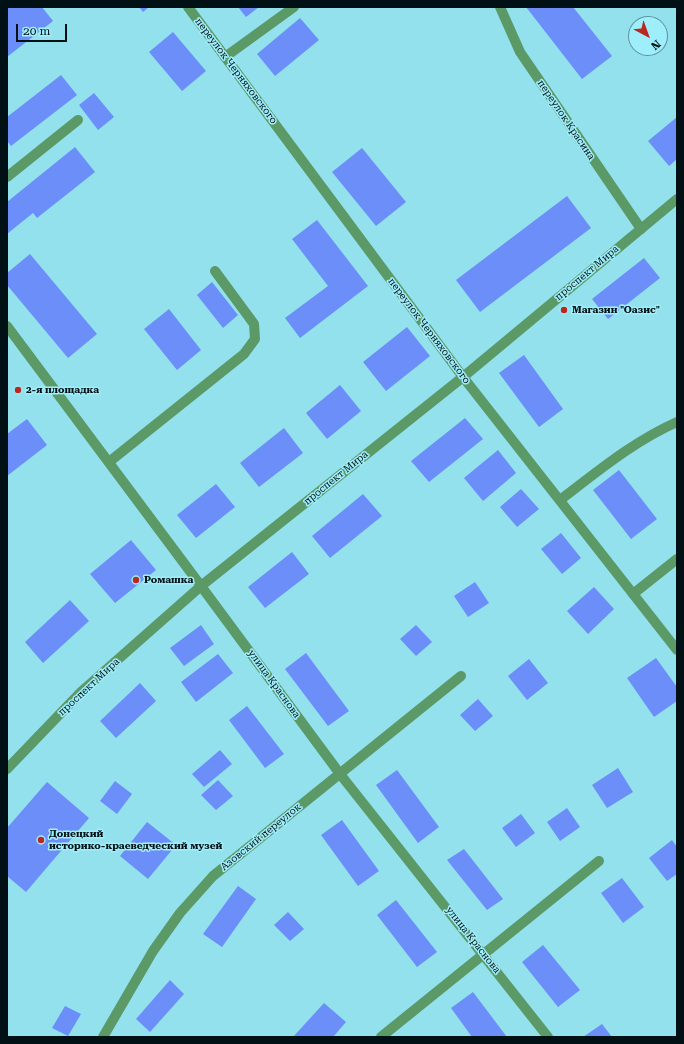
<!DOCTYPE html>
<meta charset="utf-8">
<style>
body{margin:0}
#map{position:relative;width:684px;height:1044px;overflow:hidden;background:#92e1ed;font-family:"Roboto Serif",serif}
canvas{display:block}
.frame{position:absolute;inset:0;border:8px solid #001014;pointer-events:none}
.north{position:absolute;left:628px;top:16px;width:40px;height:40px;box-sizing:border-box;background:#9feefb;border:1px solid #5f959f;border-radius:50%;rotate:139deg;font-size:11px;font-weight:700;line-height:16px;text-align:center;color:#001014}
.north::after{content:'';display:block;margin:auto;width:14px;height:18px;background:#b72921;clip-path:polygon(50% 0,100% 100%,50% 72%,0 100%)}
.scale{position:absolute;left:16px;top:24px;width:51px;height:18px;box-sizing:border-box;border:2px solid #001014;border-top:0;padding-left:5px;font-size:12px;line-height:14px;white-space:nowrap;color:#001014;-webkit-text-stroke:3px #9feefb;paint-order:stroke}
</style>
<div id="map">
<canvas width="684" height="1044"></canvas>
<div class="frame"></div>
<div class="north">N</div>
<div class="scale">20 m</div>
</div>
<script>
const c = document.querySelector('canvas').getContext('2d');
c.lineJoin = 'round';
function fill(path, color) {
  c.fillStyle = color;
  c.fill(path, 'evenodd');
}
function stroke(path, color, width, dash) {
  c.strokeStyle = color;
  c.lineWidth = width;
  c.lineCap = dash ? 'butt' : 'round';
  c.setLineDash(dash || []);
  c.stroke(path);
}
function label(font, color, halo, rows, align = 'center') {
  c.font = font + ' "Roboto Serif",serif';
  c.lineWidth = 3;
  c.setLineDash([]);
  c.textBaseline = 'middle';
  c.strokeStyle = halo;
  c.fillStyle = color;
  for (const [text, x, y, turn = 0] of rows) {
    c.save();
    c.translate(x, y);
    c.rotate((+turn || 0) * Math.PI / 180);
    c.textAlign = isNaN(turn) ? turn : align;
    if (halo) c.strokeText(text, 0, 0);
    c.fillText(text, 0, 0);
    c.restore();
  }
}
fill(new Path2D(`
 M 7,7 L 42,7 L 53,21 L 7,57 Z
 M 139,7 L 149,7 L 143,12 Z
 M 238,7 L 259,7 L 246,17 Z
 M 526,7 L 573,7 L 612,56 L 582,79 Z
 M 300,18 L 319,40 L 275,76 L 257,54 Z
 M 173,32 L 206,71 L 182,91 L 149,52 Z
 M 61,75 L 77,95 L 11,146 L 7,141 L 7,117 Z
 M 94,93 L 114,117 L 98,130 L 79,105 Z
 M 677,117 L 677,159 L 669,166 L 648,141 Z
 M 75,147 L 95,172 L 37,218 L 33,213 L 7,234 L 7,202 Z
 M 362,148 L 406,202 L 376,226 L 332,172 Z
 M 567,196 L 591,228 L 480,312 L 456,280 Z
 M 317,220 L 368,286 L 300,338 L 285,318 L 328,286 L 292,239 Z
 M 30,254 L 97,334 L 68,358 L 7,285 L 7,273 Z
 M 644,258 L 660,278 L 608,319 L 592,299 Z
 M 212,282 L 238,315 L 223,328 L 197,295 Z
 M 169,309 L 201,350 L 177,370 L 144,329 Z
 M 407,327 L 430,356 L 386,391 L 363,362 Z
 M 524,355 L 563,409 L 539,427 L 499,373 Z
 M 340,385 L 361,411 L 327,439 L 306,413 Z
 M 465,418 L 483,439 L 429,482 L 411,461 Z
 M 27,419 L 47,445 L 7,476 L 7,434 Z
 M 284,428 L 303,453 L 259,487 L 240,463 Z
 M 498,450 L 516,473 L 483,501 L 464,478 Z
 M 619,470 L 657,519 L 631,539 L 593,490 Z
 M 216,484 L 235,507 L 196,538 L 177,515 Z
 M 521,489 L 539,509 L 517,527 L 500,507 Z
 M 363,494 L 382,516 L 330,558 L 312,536 Z
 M 561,533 L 581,558 L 562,574 L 541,549 Z
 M 131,540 L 156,570 L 115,603 L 90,574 Z
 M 292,552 L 309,574 L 265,608 L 248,587 Z
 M 475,582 L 489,603 L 468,617 L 454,596 Z
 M 594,587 L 614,609 L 588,634 L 567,611 Z
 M 70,600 L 89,621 L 43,663 L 25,642 Z
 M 201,625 L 214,644 L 184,666 L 170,648 Z
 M 416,625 L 432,642 L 416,656 L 400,639 Z
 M 306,653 L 349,711 L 328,726 L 285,669 Z
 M 218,654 L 233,673 L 196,702 L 181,682 Z
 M 656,658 L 677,687 L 677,701 L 654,717 L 627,678 Z
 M 529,659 L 548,683 L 527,700 L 508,676 Z
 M 140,683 L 156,701 L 116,738 L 100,721 Z
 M 478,699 L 493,716 L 475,731 L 460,715 Z
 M 247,706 L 284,754 L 265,768 L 229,720 Z
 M 220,750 L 232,764 L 204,787 L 192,774 Z
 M 618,768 L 633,792 L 607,808 L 592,785 Z
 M 397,770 L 439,827 L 418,843 L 376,785 Z
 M 218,780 L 233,796 L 216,810 L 201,795 Z
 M 115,781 L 132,794 L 117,814 L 100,801 Z
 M 47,782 L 89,818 L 26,892 L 7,876 L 7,828 Z
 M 567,808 L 580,827 L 560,841 L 547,822 Z
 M 521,814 L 535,833 L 516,847 L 502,828 Z
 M 342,820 L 379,871 L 358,886 L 321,835 Z
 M 147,822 L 176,845 L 148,879 L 120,856 Z
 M 672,840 L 677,847 L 677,874 L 667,881 L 649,858 Z
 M 464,849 L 503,899 L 487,910 L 447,860 Z
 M 622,878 L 644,907 L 623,923 L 601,893 Z
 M 238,886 L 256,899 L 222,947 L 203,934 Z
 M 396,900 L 437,952 L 417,967 L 377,915 Z
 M 288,912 L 304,929 L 290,941 L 274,925 Z
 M 543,945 L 580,990 L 558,1007 L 522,962 Z
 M 170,980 L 184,994 L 150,1032 L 136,1019 Z
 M 473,992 L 507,1037 L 472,1037 L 451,1008 Z
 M 324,1003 L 346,1022 L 333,1037 L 293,1037 Z
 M 65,1006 L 81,1014 L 68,1036 L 52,1028 Z
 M 602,1024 L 612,1037 L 583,1037 Z`), '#6c8ef9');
stroke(new Path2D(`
 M 500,7 L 520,52 L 641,229
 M 225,57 L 294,7
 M 7,177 L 78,120
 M 109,462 L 244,354 L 255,339 L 254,324 L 215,271
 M 560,500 C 597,472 634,441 677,422
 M 633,594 L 677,559`), '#5b9966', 10);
stroke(new Path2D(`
 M 188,7 L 463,377 L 677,650
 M 7,769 L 81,692 L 201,586 L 340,774 L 548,1037
 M 103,1037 L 153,951 L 180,913 L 213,876 L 461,676
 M 381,1037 L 599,861`), '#5b9966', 10);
stroke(new Path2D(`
 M 7,326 L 201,586 L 463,377 L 677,199`), '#5b9966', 10);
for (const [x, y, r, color] of [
 [564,310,4,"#b72921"],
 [18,390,4,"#b72921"],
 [136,580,4,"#b72921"],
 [41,840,4,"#b72921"]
]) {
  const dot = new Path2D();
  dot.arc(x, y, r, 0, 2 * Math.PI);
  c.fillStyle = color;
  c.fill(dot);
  stroke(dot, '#9feefb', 1.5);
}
label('10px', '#001014', '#9feefb', [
 ["переулок Черняховского",236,71,53],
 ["переулок Красина",566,120,56],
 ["проспект Мира",587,273,-40],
 ["переулок Черняховского",429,331,53],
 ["проспект Мира",336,478,-39],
 ["улица Краснова",274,684,54],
 ["проспект Мира",89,687,-43],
 ["Азовский переулок",261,837,-39],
 ["улица Краснова",473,940,52]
]);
label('bold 10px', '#001014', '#9feefb', [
 ["Магазин \"Оазис\"",572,310],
 ["2-я площадка",26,390],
 ["Ромашка",144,580],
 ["Донецкий",49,834],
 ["историко-краеведческий музей",49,846]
], 'left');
</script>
